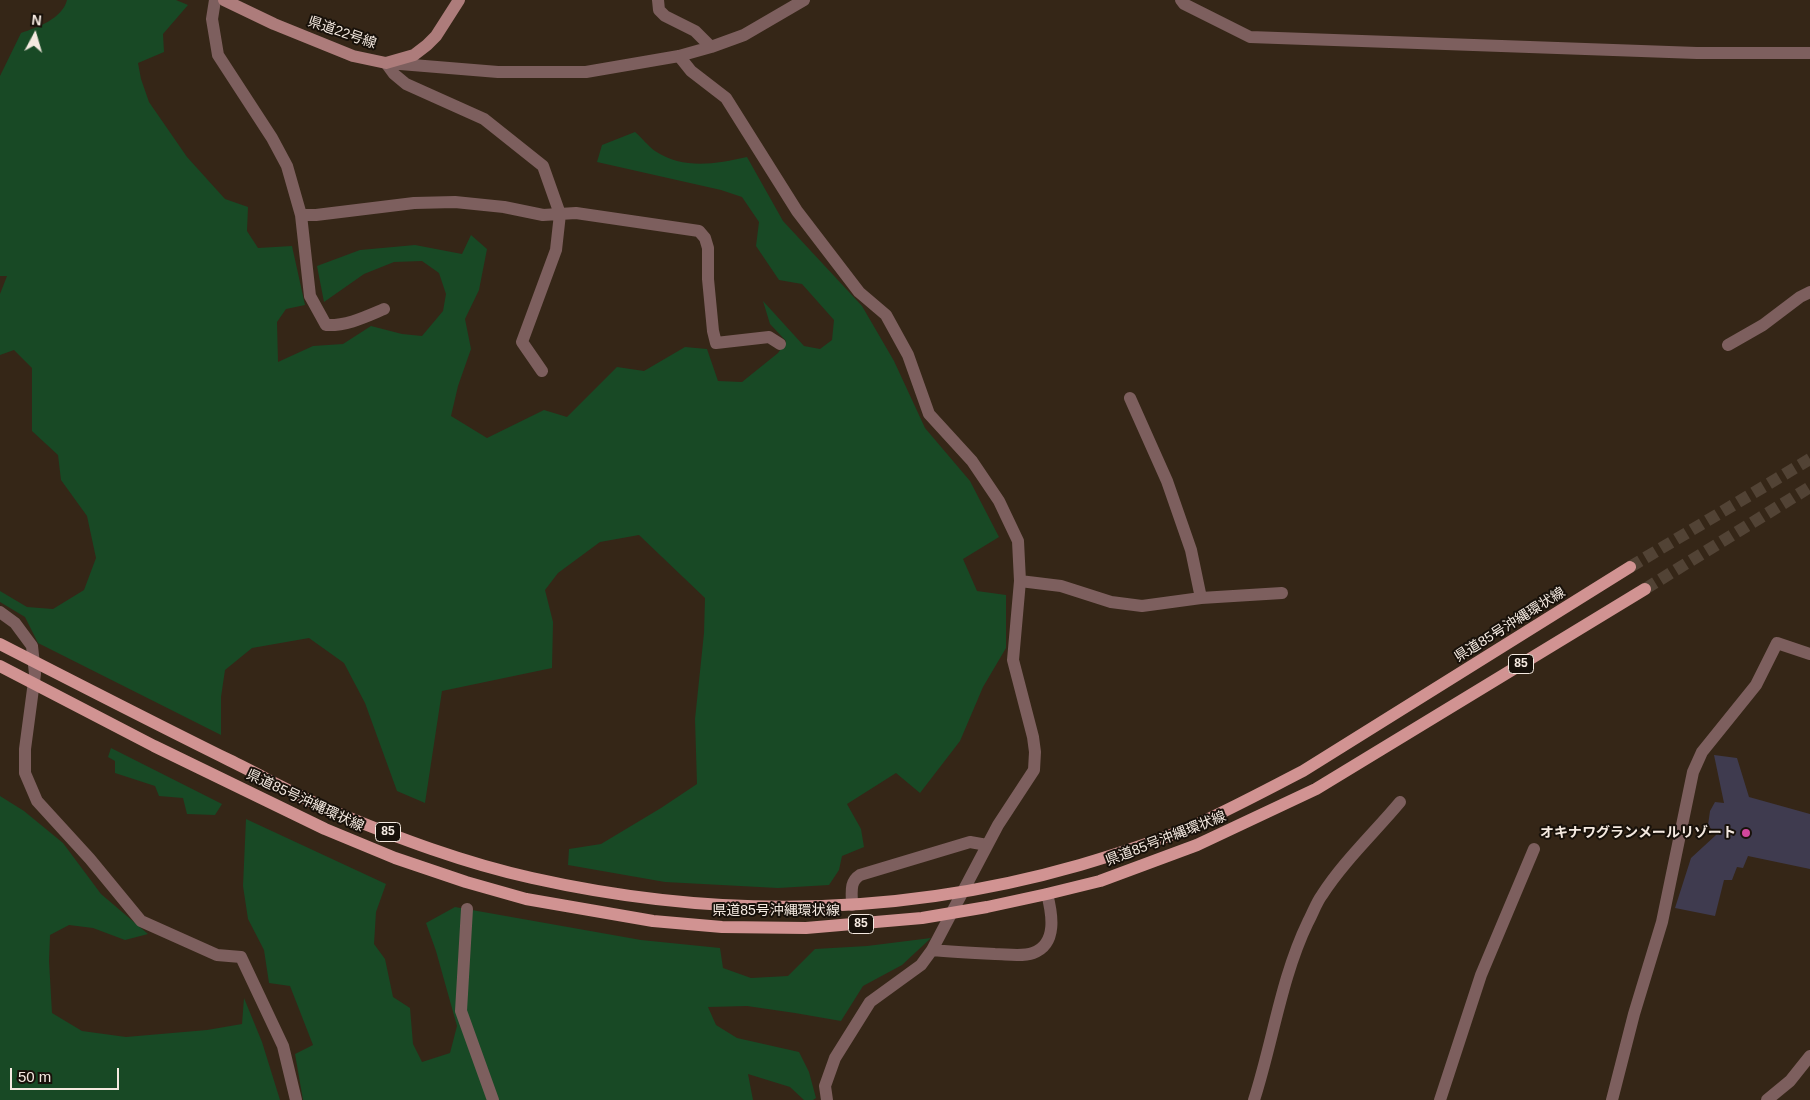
<!DOCTYPE html>
<meta charset="utf-8">
<style>
body{margin:0}
#map{position:relative;width:1810px;height:1100px;overflow:hidden;background:#352617;font-family:Helvetica,sans-serif}
canvas{display:block}
.north{position:absolute;left:10px;top:10px;width:50px;height:50px;-webkit-text-stroke:4px #18110a;paint-order:stroke;rotate:6deg;font-size:14px;font-weight:700;line-height:20px;text-align:center;color:#f5eae1}
.north::after{content:'';display:block;margin:auto;width:18px;height:22px;background:#f5eae1;clip-path:polygon(50% 0,100% 100%,50% 72%,0 100%)}
.scale{position:absolute;left:10px;top:1068px;width:109px;height:22px;box-sizing:border-box;border:2px solid #f5eae1;border-top:0;padding-left:6px;font-size:15px;line-height:18px;white-space:nowrap;color:#f5eae1;-webkit-text-stroke:4px #18110a;paint-order:stroke}
</style>
<div id="map">
<canvas width="1810" height="1100"></canvas>
<div class="north">N</div>
<div class="scale">50 m</div>
</div>
<script>
const c = document.querySelector('canvas').getContext('2d');
c.lineJoin = 'round';
function fill(path, color) {
  c.fillStyle = color;
  c.fill(path, 'evenodd');
}
function stroke(path, color, width, dash) {
  c.strokeStyle = color;
  c.lineWidth = width;
  c.lineCap = dash ? 'butt' : 'round';
  c.setLineDash(dash || []);
  c.stroke(path);
}
function label(font, color, halo, rows, align = 'center') {
  c.font = font + ' Helvetica,"Noto Sans JP",sans-serif';
  c.lineWidth = 4;
  c.setLineDash([]);
  c.textBaseline = 'middle';
  c.strokeStyle = halo;
  c.fillStyle = color;
  for (const [text, x, y, turn = 0] of rows) {
    c.save();
    c.translate(x, y);
    c.rotate((+turn || 0) * Math.PI / 180);
    c.textAlign = isNaN(turn) ? turn : align;
    if (halo) c.strokeText(text, 0, 0);
    c.fillText(text, 0, 0);
    c.restore();
  }
}
fill(new Path2D(`
 M 67,0 L 176,0 L 188,5 L 163,34 L 164,52 L 138,63 L 141,79 L 149,102 L 187,157 L 225,199 L 248,207 L 247,231 L 258,248 L 292,246 L 305,305 L 286,309 L 277,322 L 278,362 L 313,346 L 343,344 L 371,326 L 402,334 L 422,336 L 443,311 L 446,294 L 439,273 L 422,261 L 394,262 L 364,274 L 324,302 L 317,266 L 360,250 L 415,245 L 462,254 L 471,235 L 487,249 L 479,290 L 465,319 L 471,349 L 458,386 L 451,416 L 487,438 L 544,410 L 567,417 L 617,367 L 644,371 L 685,347 L 707,349 L 718,381 L 742,382 L 778,353 L 786,341 L 770,324 L 763,301 L 804,346 L 820,349 L 832,340 L 834,320 L 802,284 L 779,280 L 756,246 L 759,222 L 742,197 L 721,190 L 597,162 L 602,145 L 635,132 C 642,138 648,146 655,151 C 684,170 715,164 747,157 L 783,221 L 862,306 L 894,361 L 925,428 L 970,481 L 999,537 L 963,559 L 977,591 L 1006,595 L 1006,648 L 983,687 L 960,741 L 920,793 L 896,773 L 847,804 L 861,829 L 864,847 L 842,856 L 839,870 L 829,885 L 778,888 L 665,882 L 568,865 L 569,849 L 601,844 L 661,808 L 697,784 L 695,719 L 704,633 L 705,598 L 639,535 L 600,542 L 558,573 L 545,590 L 553,622 L 552,668 L 442,691 L 425,803 L 397,791 L 365,703 L 344,663 L 309,638 L 252,648 L 225,670 L 221,697 L 221,735 L 38,643 L 25,617 L 0,602 L 0,591 L 27,607 L 53,609 L 84,590 L 96,558 L 87,516 L 61,480 L 58,455 L 32,431 L 32,368 L 14,350 L 0,355 L 0,294 L 7,276 L 0,276 L 0,76 L 21,33 C 38,27 62,19 67,0 Z
 M 111,748 L 222,804 L 215,815 L 187,814 L 183,798 L 159,796 L 155,786 L 115,773 L 115,761 L 108,757 Z
 M 0,796 L 24,811 L 63,843 L 101,894 L 148,934 L 125,940 L 93,928 L 69,925 L 50,935 L 49,961 L 52,1013 L 82,1031 L 126,1037 L 207,1030 L 242,1024 L 244,998 L 262,1042 L 280,1100 L 0,1100 Z
 M 246,819 L 386,884 L 376,912 L 374,944 L 385,959 L 393,997 L 410,1008 L 413,1044 L 422,1062 L 450,1053 L 457,1026 L 436,951 L 426,923 L 455,907 L 641,940 L 720,948 L 723,968 L 751,978 L 788,976 L 815,949 L 867,946 L 931,938 L 902,965 L 863,986 L 841,1021 L 795,1013 L 747,1006 L 708,1007 L 716,1025 L 737,1038 L 799,1052 L 809,1072 L 816,1098 L 813,1100 L 804,1100 L 790,1087 L 748,1074 L 753,1100 L 303,1100 L 295,1054 L 313,1045 L 290,986 L 269,983 L 264,950 L 248,919 L 243,886 Z`), '#184925');
fill(new Path2D(`
 M 1714,755 L 1737,758 L 1749,797 L 1810,814 L 1810,869 L 1748,856 L 1743,868 L 1737,867 L 1732,880 L 1724,880 L 1715,916 L 1675,908 L 1691,858 L 1716,835 L 1708,825 L 1710,811 L 1715,802 L 1724,803 Z`), '#3f3b4f');
stroke(new Path2D(`
 M 1630,567 L 1810,459
 M 1645,589 L 1810,487`), '#524335', 12, [12, 6]);
stroke(new Path2D(`
 M 215,0 L 212,19 L 218,55 L 272,138 L 287,166 L 301,215 L 310,296 L 326,325 C 347,326 365,317 384,309
 M 658,0 L 659,10 L 665,16 L 695,31 L 711,47
 M 1181,0 L 1184,4 L 1250,37 L 1697,53 L 1810,53
 M 679,56 L 691,71 L 726,98 L 797,211 L 859,292 L 886,315 L 908,355 L 929,414 L 972,461 L 999,501 L 1018,541 L 1020,581 L 1013,660 L 1033,737 L 1035,752 L 1034,770 L 998,825 L 932,950 L 921,965 L 870,1002 L 835,1058 L 825,1086 L 827,1100
 M 386,63 L 394,74 L 406,84 L 484,119 L 543,166 L 560,214 L 556,250 L 522,342 L 542,371
 M 388,63 L 498,72 L 586,72 L 679,56 L 711,47 L 744,35 L 804,0
 M 301,215 L 316,215 L 414,203 L 455,202 L 504,207 L 543,215 L 576,213 L 699,231 L 705,238 L 708,248 L 708,279 L 713,331 L 716,343 L 769,337 L 780,344
 M 1728,345 L 1763,325 L 1800,297 L 1810,292
 M 1130,398 L 1167,481 L 1191,550 L 1201,598
 M 1020,581 L 1061,586 L 1111,602 L 1142,606 L 1201,598 L 1282,593
 M 0,612 L 15,623 L 32,646 L 35,674 L 25,749 L 25,773 L 37,801 L 90,859 L 141,921 L 217,955 L 241,957 L 283,1046 L 296,1100
 M 852,905 C 852,893 849,882 860,875 L 970,842 L 987,845
 M 467,909 L 461,1011 L 493,1100
 M 932,950 C 953,952 974,953 995,954 C 1006,954 1022,957 1033,953 C 1058,944 1052,913 1047,894
 M 1254,1100 C 1273,1041 1281,978 1308,922 C 1313,913 1316,903 1322,895 C 1343,862 1375,832 1400,802
 M 1440,1100 L 1481,975 L 1534,849
 M 1612,1100 L 1634,1014 L 1662,922 L 1693,772 L 1702,752 L 1756,685 L 1777,643 L 1810,654
 M 1767,1100 L 1790,1081 L 1810,1056`), '#7d5f5e', 12);
stroke(new Path2D(`
 M 224,0 L 274,24 L 353,56 L 386,63 L 414,55 L 427,45 L 436,36 L 459,0`), '#ad7c7b', 12);
stroke(new Path2D(`
 M 0,644 C 76,683 152,722 229,760 C 264,777 299,797 335,812 C 398,838 464,863 532,878 C 715,919 899,917 1080,865 C 1117,854 1155,842 1191,827 C 1229,810 1266,790 1303,771 L 1630,567
 M 0,666 L 154,746 L 325,829 L 395,858 L 466,882 L 526,899 L 653,921 L 722,927 L 806,928 L 922,918 L 987,907 L 1047,894 L 1100,881 L 1197,845 L 1316,789 L 1645,589`), '#d19392', 12);
for (const [x, y, r, color] of [
 [1746,833,5,"#d1479c"]
]) {
  const dot = new Path2D();
  dot.arc(x, y, r, 0, 2 * Math.PI);
  c.fillStyle = color;
  c.fill(dot);
  stroke(dot, '#18110a', 2);
}
for (const [x, y, w] of [
 [1521,664,25],
 [388,832,25],
 [861,924,25]
]) {
  const box = new Path2D();
  box.roundRect(x - w / 2, y - 9.5, w, 19, 4);
  c.fillStyle = '#18110a';
  c.fill(box);
  stroke(box, '#f5eae1', 1);
}
label('bold 12px', '#f5eae1', null, [
 ["85",1521,664],
 ["85",388,832],
 ["85",861,924]
]);
label('14px', '#f5eae1', '#18110a', [
 ["県道22号線",342,33,19],
 ["県道85号沖縄環状線",1510,625,-32],
 ["県道85号沖縄環状線",305,801,25],
 ["県道85号沖縄環状線",1166,839,-21],
 ["県道85号沖縄環状線",776,911]
]);
label('bold 14px', '#f5eae1', '#18110a', [
 ["オキナワグランメールリゾート",1736,833]
], 'right');
</script>
